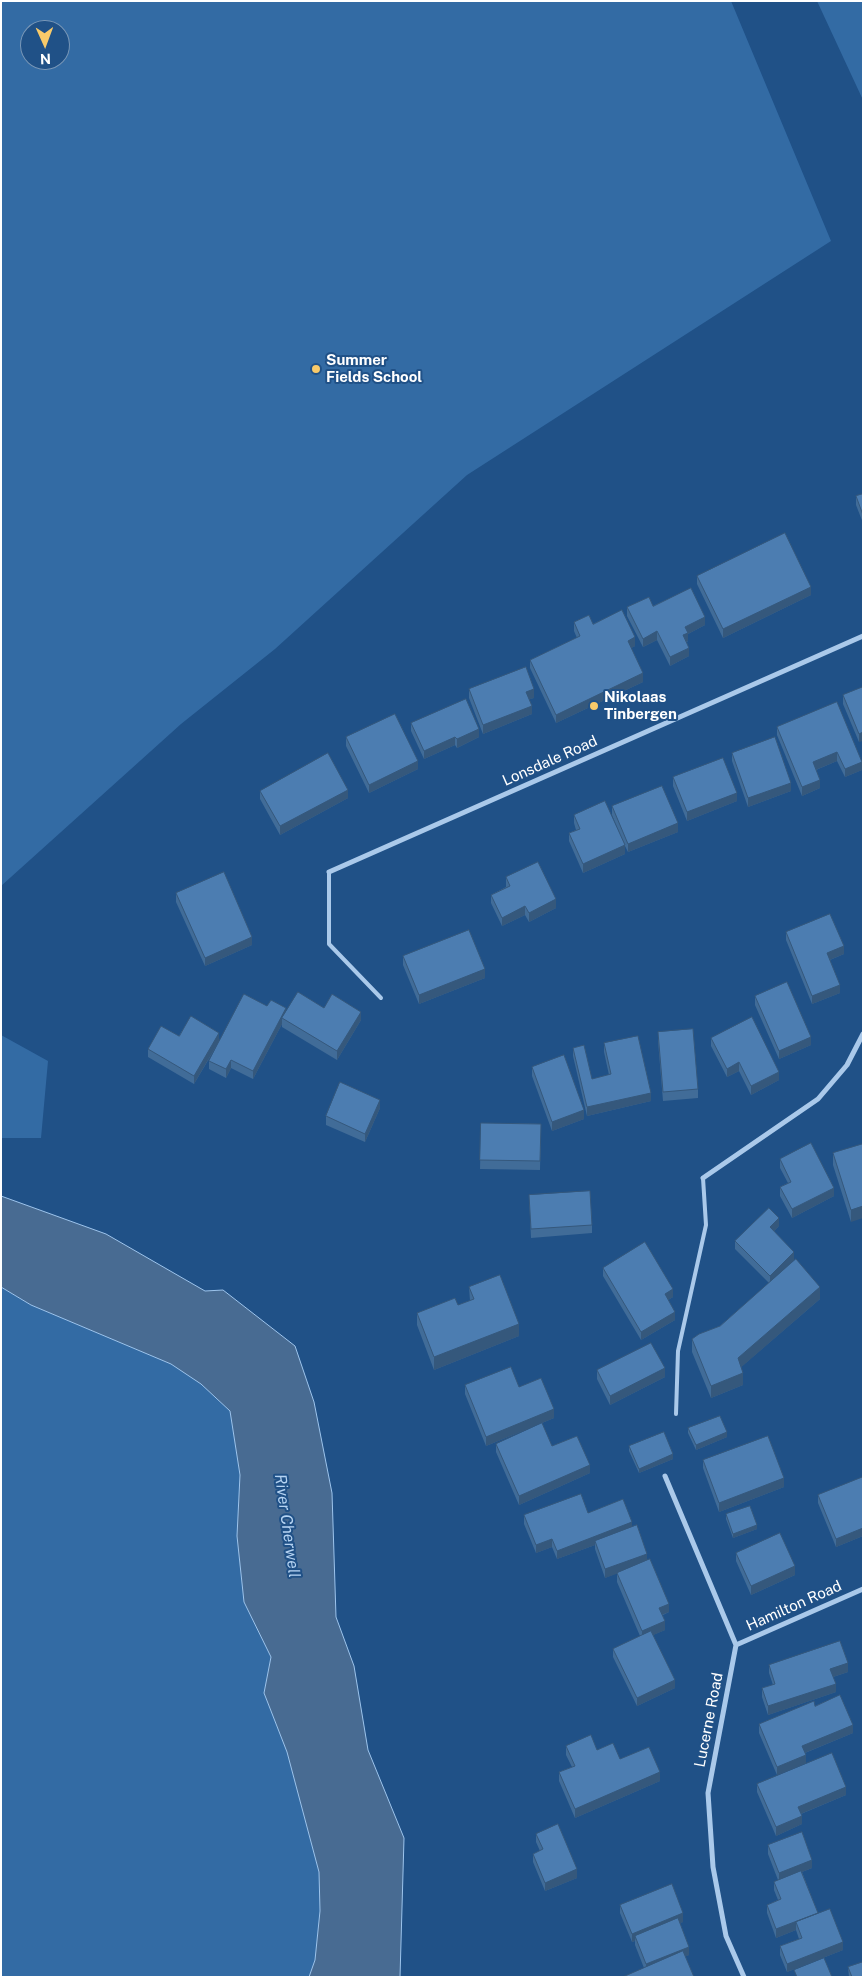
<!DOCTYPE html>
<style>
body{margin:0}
#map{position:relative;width:864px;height:1978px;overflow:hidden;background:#205187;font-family:"Public Sans",sans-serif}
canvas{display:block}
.frame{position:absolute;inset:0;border:2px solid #fff;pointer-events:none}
.north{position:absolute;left:20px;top:20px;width:50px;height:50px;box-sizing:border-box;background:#205187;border:1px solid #7997b7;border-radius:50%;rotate:178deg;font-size:14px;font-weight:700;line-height:20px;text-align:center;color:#fff}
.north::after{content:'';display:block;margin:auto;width:18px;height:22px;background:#f8ca6a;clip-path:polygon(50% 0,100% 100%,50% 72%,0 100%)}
</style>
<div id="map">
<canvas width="864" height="1978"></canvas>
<div class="frame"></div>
<div class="north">N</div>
</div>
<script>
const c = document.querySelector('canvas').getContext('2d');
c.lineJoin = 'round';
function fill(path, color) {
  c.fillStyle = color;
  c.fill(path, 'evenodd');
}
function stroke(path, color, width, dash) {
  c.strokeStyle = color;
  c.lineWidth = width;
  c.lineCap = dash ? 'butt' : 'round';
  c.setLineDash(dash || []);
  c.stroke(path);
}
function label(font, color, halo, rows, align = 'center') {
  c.font = font + ' "Public Sans",sans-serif';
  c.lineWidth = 4;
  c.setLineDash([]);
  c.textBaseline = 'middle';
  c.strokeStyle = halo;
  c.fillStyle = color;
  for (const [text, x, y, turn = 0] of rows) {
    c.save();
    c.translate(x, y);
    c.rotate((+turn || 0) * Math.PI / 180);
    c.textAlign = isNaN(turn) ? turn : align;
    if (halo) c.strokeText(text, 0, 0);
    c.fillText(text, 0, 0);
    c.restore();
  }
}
fill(new Path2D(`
 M 1,1 L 731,1 L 831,241 L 467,475 L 275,649 L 181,724 L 1,886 ZM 30,30 L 60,30 L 60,60 L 30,60 Z
 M 817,1 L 863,1 L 863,100 Z
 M 1,1035 L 48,1061 L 41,1138 L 1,1138 Z
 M 1,1287 L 31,1305 L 171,1364 L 201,1384 L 230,1411 L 240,1475 L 237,1536 L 244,1602 L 271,1657 L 264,1693 L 287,1752 L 319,1872 L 320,1911 L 315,1960 L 309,1977 L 1,1977 Z`), '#336ba4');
const water = new Path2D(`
 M 1,1196 L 106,1234 L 205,1291 L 223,1290 L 295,1346 L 314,1402 L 332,1493 L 336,1617 L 354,1666 L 368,1750 L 404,1838 L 400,1977 L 309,1977 L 315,1960 L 320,1911 L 319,1872 L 287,1752 L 264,1693 L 271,1657 L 244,1602 L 237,1536 L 240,1475 L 230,1411 L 201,1384 L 171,1364 L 31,1305 L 1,1287 Z`);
fill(water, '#486b92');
stroke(water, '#9dc4ec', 1);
stroke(new Path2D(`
 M 329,872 L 329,944 L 381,998
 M 676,1414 L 678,1351 L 706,1225 L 703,1178`), '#aac9ea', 4);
stroke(new Path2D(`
 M 329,872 L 863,636
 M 703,1178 L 818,1099 L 847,1065 L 863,1034
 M 665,1476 L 736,1645 L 708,1793 L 713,1867 L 726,1936 L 744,1977
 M 736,1645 L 863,1589`), '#aac9ea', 5);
fill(new Path2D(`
 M 863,494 L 863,523 L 856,505 L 856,496 Z
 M 697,576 L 811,595 L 723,638 L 697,584 Z
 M 653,606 L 705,625 L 688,634 L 688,641 L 687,642 L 689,656 L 670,666 L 657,640 L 643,647 L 627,616 L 627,607 Z
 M 574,622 L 593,624 L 635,646 L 631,648 L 643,682 L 556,723 L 530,668 L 530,660 L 577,638 L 574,631 Z
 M 863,687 L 859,742 L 843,704 L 843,695 Z
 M 469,689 L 534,698 L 529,699 L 532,714 L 483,734 L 469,698 Z
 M 837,702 L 862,770 L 845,777 L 837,761 L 816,770 L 820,788 L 802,796 L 777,735 L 777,727 Z
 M 411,723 L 479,737 L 457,748 L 455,745 L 424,759 L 411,731 Z
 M 346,737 L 418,769 L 369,793 L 346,746 Z
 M 732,753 L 791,791 L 748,807 L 732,761 Z
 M 673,777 L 737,801 L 687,821 L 673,786 Z
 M 260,791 L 348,798 L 280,835 L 260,799 Z
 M 612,806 L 678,832 L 628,852 L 625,846 L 625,854 L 583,873 L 569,841 L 569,833 L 576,830 L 574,823 L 574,815 L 619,832 L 612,815 Z
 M 506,877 L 556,908 L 529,922 L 525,915 L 502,926 L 491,903 L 491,895 L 506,887 Z
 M 176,893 L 252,945 L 205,966 L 176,902 Z
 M 786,932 L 844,954 L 830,960 L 840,993 L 812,1004 L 786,940 Z
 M 403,956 L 485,978 L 419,1004 L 403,965 Z
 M 755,996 L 811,1045 L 779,1059 L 755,1005 Z
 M 267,1006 L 286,1012 L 324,1008 L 361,1020 L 337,1060 L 282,1027 L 282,1024 L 253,1079 L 231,1068 L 226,1078 L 209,1069 L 209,1061 L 219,1042 L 194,1084 L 148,1057 L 148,1049 L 179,1036 L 219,1041 Z
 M 658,1032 L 698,1089 L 698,1098 L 663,1101 L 658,1041 Z
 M 711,1038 L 779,1080 L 751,1095 L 739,1071 L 727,1077 L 711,1046 Z
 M 604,1043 L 651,1101 L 587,1116 L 573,1056 L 573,1048 L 592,1079 L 609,1075 L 604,1052 Z
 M 532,1067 L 584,1119 L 552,1131 L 532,1076 Z
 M 380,1108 L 365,1142 L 326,1125 L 326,1116 Z
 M 481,1123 L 541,1124 L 540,1170 L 480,1169 Z
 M 863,1144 L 851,1222 L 833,1165 L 833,1153 Z
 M 780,1159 L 834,1196 L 792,1218 L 780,1196 L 780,1187 L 788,1183 L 780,1168 Z
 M 529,1195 L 592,1225 L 592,1233 L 531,1238 Z
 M 779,1226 L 774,1231 L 794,1260 L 790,1265 L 820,1299 L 741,1367 L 743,1385 L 711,1398 L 692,1352 L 692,1339 L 720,1326 L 769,1283 L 735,1249 L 735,1241 Z
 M 603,1268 L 673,1297 L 668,1300 L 675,1320 L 641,1340 L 603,1276 Z
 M 469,1287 L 519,1336 L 434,1370 L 417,1325 L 417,1313 L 458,1305 L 470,1301 Z
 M 597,1370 L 665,1377 L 610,1405 L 597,1379 Z
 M 465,1385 L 519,1387 L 554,1418 L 486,1446 L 465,1394 Z
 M 688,1428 L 727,1437 L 696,1450 L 688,1433 Z
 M 496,1444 L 552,1446 L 590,1473 L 519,1505 L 496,1452 Z
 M 629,1446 L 673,1459 L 639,1473 L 629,1451 Z
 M 703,1460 L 784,1487 L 719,1512 L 703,1468 Z
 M 863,1477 L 863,1536 L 836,1547 L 818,1503 L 818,1495 Z
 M 588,1513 L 632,1527 L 669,1612 L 663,1615 L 665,1630 L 653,1635 L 675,1688 L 637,1706 L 613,1657 L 613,1649 L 640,1636 L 617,1582 L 617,1573 L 605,1578 L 595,1549 L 595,1545 L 557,1559 L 552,1547 L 536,1553 L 524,1524 L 524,1515 Z
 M 726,1514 L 757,1529 L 733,1538 L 726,1519 Z
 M 736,1553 L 795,1575 L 751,1595 L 736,1561 Z
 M 769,1665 L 848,1672 L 833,1677 L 836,1692 L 768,1715 L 762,1697 L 762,1688 L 773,1685 L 769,1673 Z
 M 815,1706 L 853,1733 L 805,1753 L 806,1763 L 777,1775 L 759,1733 L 759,1724 Z
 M 566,1746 L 597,1750 L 620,1759 L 660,1781 L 575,1818 L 559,1781 L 559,1772 L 572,1767 L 566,1755 Z
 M 757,1784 L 846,1795 L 801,1814 L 802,1824 L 776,1836 L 757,1792 Z
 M 536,1834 L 577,1878 L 545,1891 L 533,1862 L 533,1854 L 540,1851 L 536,1842 Z
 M 768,1845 L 812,1868 L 802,1872 L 818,1914 L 843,1950 L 787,1972 L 780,1955 L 780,1946 L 799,1939 L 796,1930 L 776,1938 L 767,1913 L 767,1905 L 778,1900 L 774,1890 L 774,1882 L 778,1880 L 768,1854 Z
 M 620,1905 L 683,1922 L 680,1923 L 689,1955 L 644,1968 L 635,1945 L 635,1941 L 632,1942 L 620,1913 Z
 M 848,1967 L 863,1977 L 849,1977 Z`), '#416c98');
fill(new Path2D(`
 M 811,587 L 811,595 L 723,638 L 723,629 Z
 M 705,617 L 705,625 L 688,634 L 688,641 L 683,643 L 683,635 L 685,627 Z
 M 657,631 L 657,640 L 643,647 L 643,639 Z
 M 635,637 L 635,646 L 628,650 L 628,641 Z
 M 689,648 L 689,656 L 670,666 L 670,657 Z
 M 643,673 L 643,682 L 556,723 L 556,715 Z
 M 534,689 L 534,698 L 526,700 L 526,692 Z
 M 532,706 L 532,714 L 483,734 L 483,725 Z
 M 479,729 L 479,737 L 457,748 L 457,739 Z
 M 863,732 L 863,741 L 859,742 L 859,734 Z
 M 455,737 L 455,745 L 424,759 L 424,751 Z
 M 837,752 L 837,761 L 813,771 L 813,762 Z
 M 418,761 L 418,769 L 369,793 L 369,785 Z
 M 862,762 L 862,770 L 845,777 L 845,769 Z
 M 820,780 L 820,788 L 802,796 L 802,787 Z
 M 791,783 L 791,791 L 748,807 L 748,798 Z
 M 348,790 L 348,798 L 280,835 L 280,826 Z
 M 737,793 L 737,801 L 687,821 L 687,812 Z
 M 678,823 L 678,832 L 628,852 L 628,844 Z
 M 625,845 L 625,854 L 583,873 L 583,864 Z
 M 556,899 L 556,908 L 529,922 L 529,913 Z
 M 525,906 L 525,915 L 502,926 L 502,918 Z
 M 252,937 L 252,945 L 205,966 L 205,958 Z
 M 844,946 L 844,954 L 827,961 L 827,953 Z
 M 485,969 L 485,978 L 419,1004 L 419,995 Z
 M 840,985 L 840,993 L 812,1004 L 812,996 Z
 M 286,1008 L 286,1017 L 282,1018 L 282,1024 L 253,1079 L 253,1071 Z
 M 361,1012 L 361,1020 L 337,1060 L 337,1051 Z
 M 219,1033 L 219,1041 L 194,1084 L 194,1076 Z
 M 811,1037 L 811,1045 L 779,1059 L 779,1051 Z
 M 231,1060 L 231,1068 L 226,1078 L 226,1069 Z
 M 739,1062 L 739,1071 L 727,1077 L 727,1069 Z
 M 779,1072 L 779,1080 L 751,1095 L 751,1086 Z
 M 651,1093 L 651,1101 L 587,1116 L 587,1107 Z
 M 380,1100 L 380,1108 L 365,1142 L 365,1134 Z
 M 584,1110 L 584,1119 L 552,1131 L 552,1122 Z
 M 834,1188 L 834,1196 L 792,1218 L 792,1209 Z
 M 863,1206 L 863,1218 L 851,1222 L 851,1210 Z
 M 779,1218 L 779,1226 L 770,1236 L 770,1227 Z
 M 794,1252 L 794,1260 L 770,1284 L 770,1276 Z
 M 820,1287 L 820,1299 L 738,1370 L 738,1358 Z
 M 673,1289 L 673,1297 L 665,1302 L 665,1294 Z
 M 675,1312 L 675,1320 L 641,1340 L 641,1332 Z
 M 519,1324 L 519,1336 L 434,1370 L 434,1357 Z
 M 665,1368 L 665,1377 L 610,1405 L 610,1396 Z
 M 743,1373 L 743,1385 L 711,1398 L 711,1386 Z
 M 554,1409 L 554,1418 L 486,1446 L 486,1437 Z
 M 727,1432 L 727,1437 L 696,1450 L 696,1445 Z
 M 673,1454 L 673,1459 L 639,1473 L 639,1469 Z
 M 590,1465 L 590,1473 L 519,1505 L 519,1496 Z
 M 784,1478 L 784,1487 L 719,1512 L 719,1503 Z
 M 632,1522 L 632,1530 L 595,1541 L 595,1545 L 557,1559 L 557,1551 Z
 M 757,1525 L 757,1529 L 733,1538 L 733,1534 Z
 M 863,1528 L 863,1536 L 836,1547 L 836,1539 Z
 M 552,1539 L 552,1547 L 536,1553 L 536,1545 Z
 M 647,1554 L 647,1563 L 605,1578 L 605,1569 Z
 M 795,1566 L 795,1575 L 751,1595 L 751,1586 Z
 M 669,1604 L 669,1612 L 659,1616 L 659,1608 Z
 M 665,1621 L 665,1630 L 642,1640 L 642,1631 Z
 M 848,1663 L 848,1672 L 830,1678 L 830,1669 Z
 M 675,1680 L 675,1688 L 637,1706 L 637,1698 Z
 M 836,1684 L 836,1692 L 768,1715 L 768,1706 Z
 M 853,1725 L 853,1733 L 802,1754 L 802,1746 Z
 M 806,1755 L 806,1763 L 777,1775 L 777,1767 Z
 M 660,1772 L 660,1781 L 575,1818 L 575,1809 Z
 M 846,1787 L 846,1795 L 798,1815 L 798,1807 Z
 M 802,1816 L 802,1824 L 776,1836 L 776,1827 Z
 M 812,1860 L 812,1868 L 779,1881 L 779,1873 Z
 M 577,1869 L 577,1878 L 545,1891 L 545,1883 Z
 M 683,1913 L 683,1922 L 636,1940 L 635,1936 L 635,1941 L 632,1942 L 632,1934 Z
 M 818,1913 L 818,1921 L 796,1922 L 796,1930 L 776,1938 L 776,1929 Z
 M 843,1942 L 843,1950 L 787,1972 L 787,1964 Z
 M 689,1947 L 689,1955 L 646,1972 L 646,1964 Z`), '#35587c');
const building = new Path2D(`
 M 863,494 L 863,515 L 856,496 Z
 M 785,533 L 811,587 L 723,629 L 697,576 Z
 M 691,588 L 705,617 L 685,627 L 688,633 L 683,635 L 689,648 L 670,657 L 657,631 L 643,639 L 627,607 L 649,597 L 653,606 Z
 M 622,610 L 635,637 L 628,641 L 643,673 L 556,715 L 530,660 L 580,636 L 574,622 L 589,615 L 593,624 Z
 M 526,667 L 534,689 L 526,692 L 532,706 L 483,725 L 469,689 Z
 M 863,687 L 863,732 L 859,734 L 843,695 Z
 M 466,699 L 479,729 L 457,739 L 455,737 L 424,751 L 411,723 Z
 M 837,702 L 862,762 L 845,769 L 837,752 L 813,762 L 820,780 L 802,787 L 777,727 Z
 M 395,714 L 418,761 L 369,785 L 346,737 Z
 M 775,737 L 791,783 L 748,798 L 732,753 Z
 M 328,753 L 348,790 L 280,826 L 260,791 Z
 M 723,758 L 737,793 L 687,812 L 673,777 Z
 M 662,786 L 678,823 L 628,844 L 612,806 Z
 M 605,801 L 625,845 L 583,864 L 569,833 L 580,829 L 574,815 Z
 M 538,862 L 556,899 L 529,913 L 525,906 L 502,918 L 491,895 L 510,886 L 506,877 Z
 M 224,872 L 252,937 L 205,958 L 176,893 Z
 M 830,914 L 844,946 L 827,953 L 840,985 L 812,996 L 786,932 Z
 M 469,930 L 485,969 L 419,995 L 403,956 Z
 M 787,982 L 811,1037 L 779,1051 L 755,996 Z
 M 298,992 L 324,1008 L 332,994 L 361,1012 L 337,1051 L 282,1018 Z
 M 244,994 L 267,1006 L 271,1000 L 286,1008 L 253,1071 L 231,1060 L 226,1069 L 209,1061 Z
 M 191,1016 L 219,1033 L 194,1076 L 148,1049 L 161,1026 L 179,1036 Z
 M 752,1017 L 779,1072 L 751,1086 L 739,1062 L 727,1069 L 711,1038 Z
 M 693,1029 L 698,1089 L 663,1092 L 658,1032 Z
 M 638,1036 L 651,1093 L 587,1107 L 573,1048 L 584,1045 L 592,1079 L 611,1074 L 604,1043 Z
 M 564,1055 L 584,1110 L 552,1122 L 532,1067 Z
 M 340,1082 L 380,1100 L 365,1134 L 326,1116 Z
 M 481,1123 L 541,1124 L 540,1161 L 480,1160 Z
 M 811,1143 L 834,1188 L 792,1209 L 780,1187 L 791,1182 L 780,1159 Z
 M 863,1144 L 863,1206 L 851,1210 L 833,1153 Z
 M 590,1191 L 592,1225 L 531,1229 L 529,1195 Z
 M 769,1208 L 779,1218 L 770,1227 L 794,1252 L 770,1276 L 735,1241 Z
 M 645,1242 L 673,1289 L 665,1294 L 675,1312 L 641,1332 L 603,1268 Z
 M 796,1259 L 820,1287 L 738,1358 L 743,1373 L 711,1386 L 692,1339 L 699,1334 L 720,1326 Z
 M 500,1275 L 519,1324 L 434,1357 L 417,1313 L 455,1298 L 458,1305 L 474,1299 L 469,1287 Z
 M 651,1343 L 665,1368 L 610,1396 L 597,1370 Z
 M 511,1367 L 519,1387 L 541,1378 L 554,1409 L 486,1437 L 465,1385 Z
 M 720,1416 L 727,1432 L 696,1445 L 688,1428 Z
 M 542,1423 L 552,1446 L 577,1436 L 590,1465 L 519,1496 L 496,1444 Z
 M 664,1432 L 673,1454 L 639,1469 L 629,1446 Z
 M 768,1436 L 784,1478 L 719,1503 L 703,1460 Z
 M 863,1477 L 863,1528 L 836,1539 L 818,1495 Z
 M 581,1494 L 588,1513 L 623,1499 L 632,1522 L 557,1551 L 552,1539 L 536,1545 L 524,1515 Z
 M 750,1506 L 757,1525 L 733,1534 L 726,1514 Z
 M 637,1525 L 647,1554 L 605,1569 L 595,1541 Z
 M 780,1533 L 795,1566 L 751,1586 L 736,1553 Z
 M 650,1559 L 669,1604 L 659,1608 L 665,1621 L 642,1631 L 617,1573 Z
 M 651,1631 L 675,1680 L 637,1698 L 613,1649 Z
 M 840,1641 L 848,1663 L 830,1669 L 836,1684 L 768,1706 L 762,1688 L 775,1684 L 769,1665 Z
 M 840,1695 L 853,1725 L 802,1746 L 806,1755 L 777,1767 L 759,1724 L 814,1701 L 815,1706 Z
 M 591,1735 L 597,1750 L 613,1743 L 620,1759 L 649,1747 L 660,1772 L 575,1809 L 559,1772 L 575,1766 L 566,1746 Z
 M 832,1753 L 846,1787 L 798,1807 L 802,1816 L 776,1827 L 757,1784 Z
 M 558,1824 L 577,1869 L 545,1883 L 533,1854 L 543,1849 L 536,1834 Z
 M 802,1832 L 812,1860 L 779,1873 L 768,1845 Z
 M 801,1871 L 818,1913 L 776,1929 L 767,1905 L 781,1899 L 774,1882 Z
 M 672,1884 L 683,1913 L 632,1934 L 620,1905 Z
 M 830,1909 L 843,1942 L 787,1964 L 780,1946 L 802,1938 L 796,1922 Z
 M 678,1918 L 689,1947 L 646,1964 L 635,1936 Z
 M 683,1951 L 694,1977 L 623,1977 Z
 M 824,1958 L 832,1977 L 797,1977 L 794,1970 Z
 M 863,1962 L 863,1977 L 852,1977 L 848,1967 Z`);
fill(building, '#4c7db1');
stroke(building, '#35587c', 1);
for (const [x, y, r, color] of [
 [316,369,5,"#f8ca6a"],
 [594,706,5,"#f8ca6a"]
]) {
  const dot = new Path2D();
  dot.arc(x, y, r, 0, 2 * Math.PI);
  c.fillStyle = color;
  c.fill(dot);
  stroke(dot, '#205187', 2);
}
label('bold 15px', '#fff', '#205187', [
 ["Summer",326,360],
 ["Fields School",326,377],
 ["Nikolaas",604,697],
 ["Tinbergen",604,714]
], 'left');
label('15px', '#fff', '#205187', [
 ["Lonsdale Road",550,761,-24],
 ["Hamilton Road",794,1606,-24],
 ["Lucerne Road",709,1720,-79]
]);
label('italic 16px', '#b5d3f2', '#205187', [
 ["River Cherwell",287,1526,82]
]);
</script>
